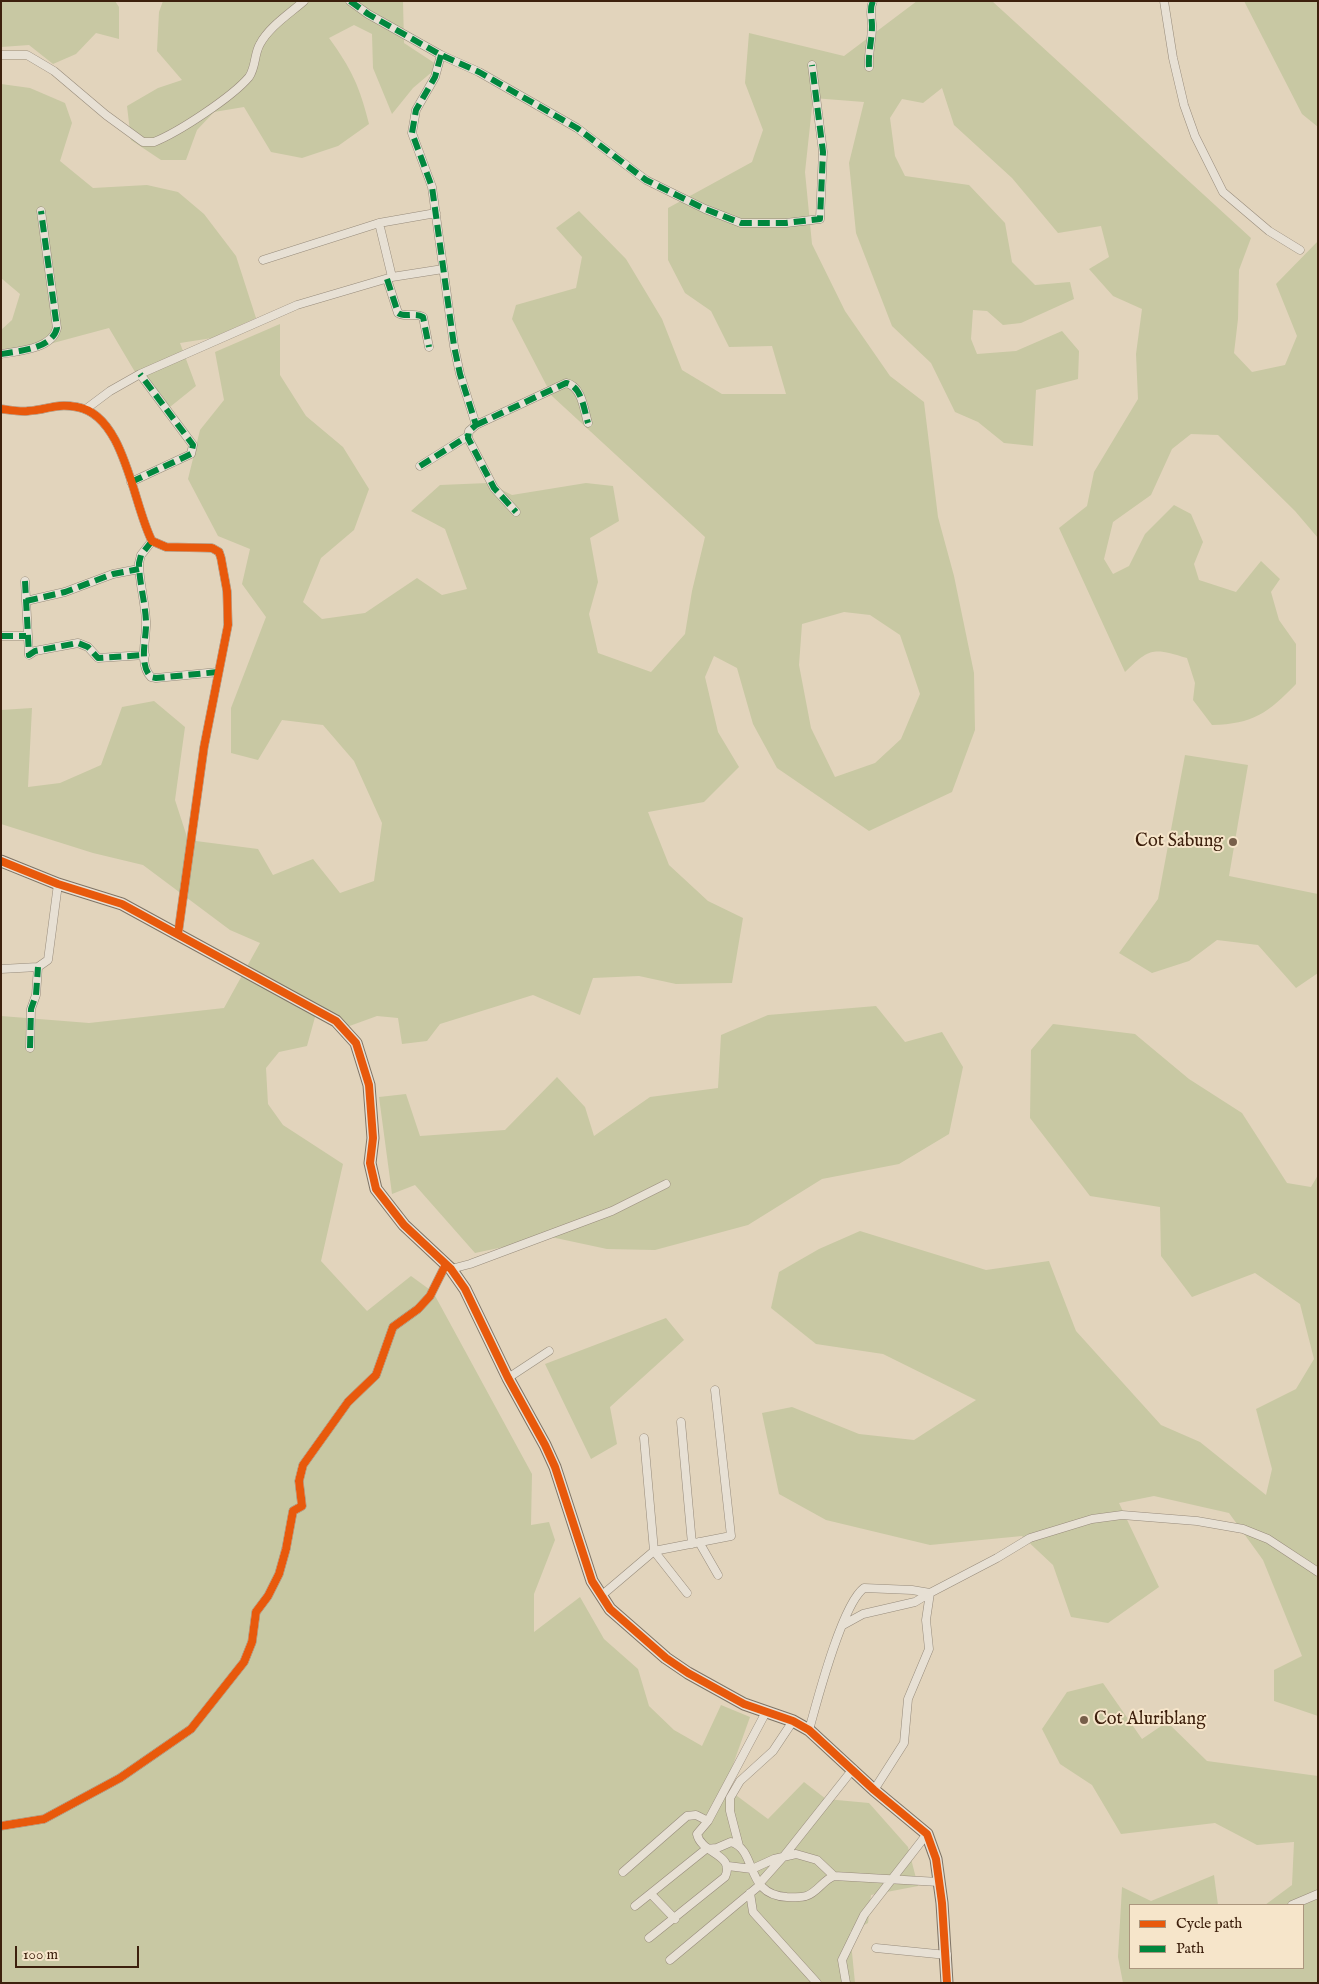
<!DOCTYPE html>
<style>
body{margin:0}
#map{position:relative;width:1319px;height:1984px;overflow:hidden;background:#e2d4bc;font-family:"IM FELL English",serif}
canvas{display:block}
.frame{position:absolute;inset:0;border:2px solid #3d200d;pointer-events:none}
.legend{position:absolute;left:1129px;top:1904px;width:175px;height:65px;box-sizing:border-box;background:#f6e5ca;border:1px solid #ac967e;margin:0;padding:6px 9px;list-style:none;font-size:15px;color:#3d200d}
.legend li{display:flex;align-items:center;gap:10px;height:25px}
.legend b{width:25px;border:1px solid #ac967e}
.scale{position:absolute;left:15px;top:1946px;width:124px;height:22px;box-sizing:border-box;border:2px solid #3d200d;border-top:0;padding-left:6px;font-size:15px;line-height:18px;white-space:nowrap;color:#3d200d;-webkit-text-stroke:4px #f6e5ca;paint-order:stroke}
</style>
<div id="map">
<canvas width="1319" height="1984"></canvas>
<div class="frame"></div>
<ul class="legend">
<li><b style="height:6px;background:#e8590c"></b>Cycle path</li>
<li><b style="height:6px;background:#00873e"></b>Path</li>
</ul>
<div class="scale">100 m</div>
</div>
<script>
const c = document.querySelector('canvas').getContext('2d');
c.lineJoin = 'round';
function fill(path, color) {
  c.fillStyle = color;
  c.fill(path, 'evenodd');
}
function stroke(path, color, width, dash) {
  c.strokeStyle = color;
  c.lineWidth = width;
  c.lineCap = dash ? 'butt' : 'round';
  c.setLineDash(dash || []);
  c.stroke(path);
}
function label(font, color, halo, rows, align = 'center') {
  c.font = font + ' "IM FELL English",serif';
  c.lineWidth = 4;
  c.setLineDash([]);
  c.textBaseline = 'middle';
  c.strokeStyle = halo;
  c.fillStyle = color;
  for (const [text, x, y, turn = 0] of rows) {
    c.save();
    c.translate(x, y);
    c.rotate((+turn || 0) * Math.PI / 180);
    c.textAlign = isNaN(turn) ? turn : align;
    if (halo) c.strokeText(text, 0, 0);
    c.fillText(text, 0, 0);
    c.restore();
  }
}
fill(new Path2D(`
 M 1,1 L 115,1 L 119,7 L 119,39 L 96,33 L 76,54 L 53,64 L 29,45 L 1,47 Z
 M 163,1 L 403,1 L 404,43 L 439,66 L 413,88 L 392,114 L 373,68 L 372,34 L 354,25 L 329,38 C 351,68 360,87 369,124 L 338,146 L 302,158 L 271,152 L 244,107 L 214,112 L 197,130 L 186,160 L 161,160 L 131,140 L 127,106 L 158,88 L 182,80 L 157,51 L 159,12 Z
 M 917,1 L 992,1 L 1251,238 L 1239,270 L 1238,319 L 1234,353 L 1252,372 L 1285,365 L 1297,336 L 1276,284 L 1318,241 L 1318,538 L 1295,511 L 1218,435 L 1191,434 L 1172,449 L 1151,495 L 1113,522 L 1104,559 L 1113,574 L 1129,566 L 1145,534 L 1174,505 L 1191,514 L 1203,542 L 1194,564 L 1199,580 L 1236,592 L 1261,561 L 1280,579 L 1271,592 L 1279,620 L 1296,644 L 1296,684 C 1268,713 1253,724 1212,725 L 1193,700 L 1195,683 L 1187,658 C 1154,648 1150,647 1125,672 L 1059,528 L 1087,506 L 1094,472 L 1138,399 L 1136,354 L 1142,309 L 1113,296 L 1089,269 L 1109,257 L 1101,226 L 1058,233 L 1012,178 L 954,125 L 942,88 L 923,103 L 902,99 L 890,118 L 895,156 L 905,176 L 969,185 L 1005,223 L 1012,262 L 1035,285 L 1070,282 L 1074,299 L 1021,323 L 1003,325 L 987,311 L 973,310 L 971,339 L 977,354 L 1016,351 L 1062,331 L 1079,351 L 1078,379 L 1036,390 L 1033,446 L 1004,443 L 978,422 L 955,412 L 931,363 L 892,326 L 856,233 L 849,163 L 864,102 L 813,98 L 805,172 L 812,244 L 845,311 L 890,376 L 924,402 L 938,517 L 954,576 L 974,673 L 975,730 L 952,792 L 869,831 L 777,768 L 753,724 L 737,668 L 714,656 L 705,677 L 718,732 L 739,767 L 704,802 L 648,812 L 669,865 L 708,901 L 743,918 L 732,983 L 676,984 L 639,976 L 593,978 L 580,1015 L 533,995 L 440,1024 L 427,1041 L 402,1044 L 398,1018 L 377,1016 L 344,1028 L 317,1010 L 307,1046 L 279,1052 L 266,1068 L 268,1104 L 283,1125 L 343,1164 L 321,1261 L 367,1311 L 411,1276 L 433,1292 L 532,1474 L 531,1525 L 549,1522 L 555,1540 L 534,1594 L 534,1632 L 580,1597 L 604,1639 L 638,1669 L 649,1706 L 674,1730 L 702,1746 L 721,1705 L 750,1717 L 725,1787 L 768,1819 L 804,1782 L 826,1799 L 869,1803 L 908,1847 L 918,1886 L 871,1895 L 868,1923 L 850,1932 L 855,1983 L 1,1983 L 1,1016 L 89,1023 L 224,1008 L 260,943 L 230,930 L 143,865 L 93,853 L 1,824 L 1,710 L 32,708 L 28,787 L 60,783 L 101,765 L 122,707 L 154,701 L 185,727 L 175,800 L 188,840 L 258,849 L 273,875 L 313,859 L 340,893 L 374,881 L 382,823 L 354,761 L 323,725 L 282,720 L 258,760 L 231,753 L 231,708 L 266,617 L 242,584 L 250,549 L 218,536 L 188,479 L 200,430 L 224,400 L 215,352 L 280,324 L 280,375 L 306,416 L 343,447 L 369,489 L 354,530 L 321,558 L 303,602 L 322,619 L 365,613 L 417,578 L 442,595 L 467,589 L 445,529 L 411,511 L 440,485 L 488,483 L 512,495 L 586,483 L 613,486 L 619,521 L 590,538 L 598,582 L 589,614 L 598,653 L 651,672 L 685,634 L 692,591 L 705,537 L 552,396 L 512,319 L 516,305 L 576,288 L 582,257 L 556,228 L 579,211 L 626,259 L 662,319 L 682,370 L 722,394 L 786,394 L 772,346 L 729,347 L 711,311 L 685,293 L 668,260 L 668,208 L 752,162 L 763,130 L 745,83 L 749,33 L 844,56 ZM 844,612 L 870,615 L 900,635 L 920,694 L 901,739 L 875,763 L 835,777 L 811,728 L 799,665 L 802,624 Z
 M 1244,1 L 1318,1 L 1318,127 L 1302,114 Z
 M 1,84 L 30,88 L 65,103 L 72,123 L 60,161 L 93,188 L 147,185 L 178,192 L 204,214 L 236,256 L 256,318 L 212,338 L 180,343 L 196,386 L 165,411 L 135,372 L 109,328 L 1,357 L 1,330 L 12,320 L 20,294 L 1,278 Z
 M 1185,755 L 1248,765 L 1229,876 L 1318,894 L 1318,973 L 1296,988 L 1258,945 L 1217,940 L 1189,961 L 1152,973 L 1119,953 L 1158,899 Z
 M 876,1006 L 905,1042 L 942,1032 L 963,1067 L 949,1134 L 899,1164 L 822,1179 L 748,1225 L 655,1250 L 607,1249 L 551,1237 L 475,1253 L 415,1185 L 392,1194 L 379,1097 L 406,1094 L 420,1136 L 505,1130 L 557,1077 L 585,1107 L 594,1136 L 650,1097 L 718,1088 L 721,1035 L 768,1015 Z
 M 1053,1024 L 1135,1034 L 1189,1079 L 1242,1113 L 1287,1183 L 1311,1187 L 1318,1175 L 1318,1716 L 1274,1701 L 1274,1670 L 1302,1656 L 1263,1560 L 1229,1513 L 1154,1496 L 1119,1503 L 1159,1587 L 1108,1623 L 1071,1617 L 1053,1565 L 1022,1536 L 930,1545 L 826,1520 L 779,1494 L 762,1413 L 792,1407 L 859,1434 L 914,1440 L 976,1400 L 883,1354 L 816,1344 L 771,1308 L 779,1272 L 819,1249 L 860,1231 L 986,1270 L 1049,1261 L 1076,1331 L 1161,1425 L 1200,1442 L 1266,1495 L 1272,1469 L 1256,1409 L 1296,1389 L 1314,1359 L 1300,1304 L 1255,1273 L 1192,1297 L 1161,1256 L 1160,1207 L 1090,1196 L 1030,1118 L 1031,1050 Z
 M 666,1318 L 684,1340 L 610,1407 L 617,1444 L 591,1459 L 545,1364 Z
 M 1103,1683 L 1142,1739 L 1167,1722 L 1207,1761 L 1318,1776 L 1318,1983 L 1123,1983 L 1118,1957 L 1122,1887 L 1151,1901 L 1214,1875 L 1218,1905 L 1130,1905 L 1130,1968 L 1303,1968 L 1303,1905 L 1265,1905 L 1292,1885 L 1294,1842 L 1257,1845 L 1215,1823 L 1121,1834 L 1092,1785 L 1060,1764 L 1042,1729 L 1067,1692 Z`), '#c8c8a3');
const street = new Path2D(`
 M 350,1 L 368,14 L 441,55 L 479,72 L 577,128 L 646,180 L 705,209 L 741,223 L 786,223 L 820,219 L 823,152 L 812,65
 M 1164,1 L 1173,58 L 1184,105 L 1195,136 L 1223,192 L 1269,231 L 1300,250
 M 1,55 L 27,55 L 54,71 L 106,115 L 143,142 L 154,142 C 179,132 232,97 249,77 C 256,67 254,54 260,44 C 269,27 289,14 304,1
 M 441,55 L 435,77 L 416,110 L 412,133 L 432,187 L 454,346 L 460,374 L 476,425 L 469,431 L 468,438 L 494,488 L 516,512
 M 869,67 C 868,53 872,40 872,26 C 872,17 869,10 873,1
 M 379,223 L 392,277 L 443,269
 M 263,260 L 379,223 L 436,213
 M 387,279 L 398,313 C 405,318 415,312 423,317 L 429,347
 M 1,354 C 19,351 52,349 57,328 L 41,211
 M 1,409 C 10,410 19,412 28,411 C 48,410 54,403 77,407 C 125,415 133,505 152,541 L 166,547 L 212,548 L 219,552 L 221,558 L 227,591 L 228,625 L 204,747 L 178,934
 M 86,409 L 110,391 L 140,374 L 297,305 L 392,277
 M 476,425 L 566,383 C 582,386 584,410 588,423
 M 420,466 L 468,436
 M 131,482 L 191,454 L 193,445 L 140,374
 M 152,541 L 141,555 L 139,563 C 139,582 145,601 146,621 C 147,637 138,664 151,677 L 156,678 L 218,672
 M 25,581 L 29,655 L 35,651 L 78,643 L 88,647 L 98,658 L 145,655
 M 26,601 L 65,592 L 113,574 L 139,569
 M 1,636 L 26,636
 M 1,969 L 38,967 L 48,960 L 58,884
 M 30,1048 L 31,1009 L 36,995 L 38,967
 M 451,1269 L 470,1264 L 612,1211 L 666,1184
 M 508,1378 L 549,1351
 M 681,1422 L 692,1544
 M 699,1542 L 718,1575
 M 687,1593 L 654,1551 L 731,1536 L 715,1390
 M 601,1596 L 654,1551 L 644,1438
 M 843,1625 L 863,1614 L 915,1602 L 930,1593
 M 809,1730 C 817,1701 842,1604 864,1588 L 912,1590 L 930,1593 L 997,1558 L 1030,1538 L 1092,1519 L 1122,1515 L 1197,1521 L 1243,1529 L 1268,1539 L 1318,1572
 M 874,1790 L 904,1743 L 908,1699 L 929,1649 L 926,1620 L 930,1593
 M 1,1826 L 44,1819 L 120,1778 L 191,1729 L 244,1662 L 252,1642 L 256,1612 L 268,1596 L 279,1574 L 286,1549 L 293,1511 L 302,1506 L 299,1481 L 303,1465 L 348,1402 L 376,1375 L 393,1327 L 418,1309 L 430,1296 L 446,1264
 M 739,1846 L 730,1811 L 730,1798 L 740,1781 L 773,1751 L 793,1721
 M 728,1866 L 752,1869 L 774,1859 L 796,1854 L 817,1860 L 834,1876
 M 623,1872 L 687,1816 L 696,1815 L 708,1821
 M 759,1884 L 784,1856 L 853,1769
 M 750,1893 L 753,1912 L 817,1983
 M 651,1894 L 675,1919
 M 1292,1905 L 1318,1894
 M 635,1906 L 706,1849 L 717,1848 L 731,1842 C 758,1850 744,1895 787,1897 C 794,1897 800,1898 806,1896 C 817,1893 823,1880 834,1876 L 939,1882
 M 649,1938 L 725,1877 C 736,1854 701,1854 697,1834 L 708,1821 L 766,1712
 M 876,1948 L 947,1955
 M 670,1960 L 760,1885
 M 846,1983 L 842,1960 L 864,1915 L 927,1834`);
const secondary = new Path2D(`
 M 1,861 L 58,884 L 122,904 L 336,1021 L 356,1043 L 369,1085 L 373,1138 L 370,1163 L 376,1189 L 404,1225 L 451,1269 L 465,1289 L 508,1378 L 545,1445 L 555,1467 L 592,1581 L 610,1609 L 666,1658 L 688,1673 L 744,1704 L 793,1721 L 809,1730 L 874,1790 L 927,1834 L 936,1859 L 942,1903 L 947,1983`);
stroke(street, '#978b7b', 9);
stroke(secondary, '#7e7365', 13);
stroke(street, '#e7e0d4', 8);
stroke(secondary, '#e7e0d4', 11);
stroke(new Path2D(`
 M 350,1 L 368,14 L 441,55 L 479,72 L 577,128 L 646,180 L 705,209 L 741,223 L 786,223 L 820,219 L 823,152 L 812,65
 M 441,55 L 435,77 L 416,110 L 412,133 L 432,187 L 454,346 L 460,374 L 476,425 L 469,431 L 468,438 L 494,488 L 516,512
 M 869,67 C 868,53 872,40 872,26 C 872,17 869,10 873,1
 M 387,279 L 398,313 C 405,318 415,312 423,317 L 429,347
 M 1,354 C 19,351 52,349 57,328 L 41,211
 M 476,425 L 566,383 C 582,386 584,410 588,423
 M 420,466 L 468,436
 M 131,482 L 191,454 L 193,445 L 140,374
 M 152,541 L 141,555 L 139,563 C 139,582 145,601 146,621 C 147,637 138,664 151,677 L 156,678 L 218,672
 M 25,581 L 29,655 L 35,651 L 78,643 L 88,647 L 98,658 L 145,655
 M 26,601 L 65,592 L 113,574 L 139,569
 M 1,636 L 26,636
 M 30,1048 L 31,1009 L 36,995 L 38,967`), '#00873e', 6, [12, 6]);
stroke(new Path2D(`
 M 1,409 C 10,410 19,412 28,411 C 48,410 54,403 77,407 C 125,415 133,505 152,541 L 166,547 L 212,548 L 219,552 L 221,558 L 227,591 L 228,625 L 204,747 L 178,934
 M 1,861 L 58,884 L 122,904 L 336,1021 L 356,1043 L 369,1085 L 373,1138 L 370,1163 L 376,1189 L 404,1225 L 451,1269 L 465,1289 L 508,1378 L 545,1445 L 555,1467 L 592,1581 L 610,1609 L 666,1658 L 688,1673 L 744,1704 L 793,1721 L 809,1730 L 874,1790 L 927,1834 L 936,1859 L 942,1903 L 947,1983
 M 1,1826 L 44,1819 L 120,1778 L 191,1729 L 244,1662 L 252,1642 L 256,1612 L 268,1596 L 279,1574 L 286,1549 L 293,1511 L 302,1506 L 299,1481 L 303,1465 L 348,1402 L 376,1375 L 393,1327 L 418,1309 L 430,1296 L 446,1264`), '#e8590c', 8);
for (const [x, y, r, color] of [
 [1233,842,5,"#775f4a"],
 [1084,1720,5,"#775f4a"]
]) {
  const dot = new Path2D();
  dot.arc(x, y, r, 0, 2 * Math.PI);
  c.fillStyle = color;
  c.fill(dot);
  stroke(dot, '#f6e5ca', 2);
}
label('18px', '#3d200d', '#f6e5ca', [
 ["Cot Sabung",1223,842],
 ["Cot Aluriblang",1094,1720,"left"]
], 'right');
</script>
